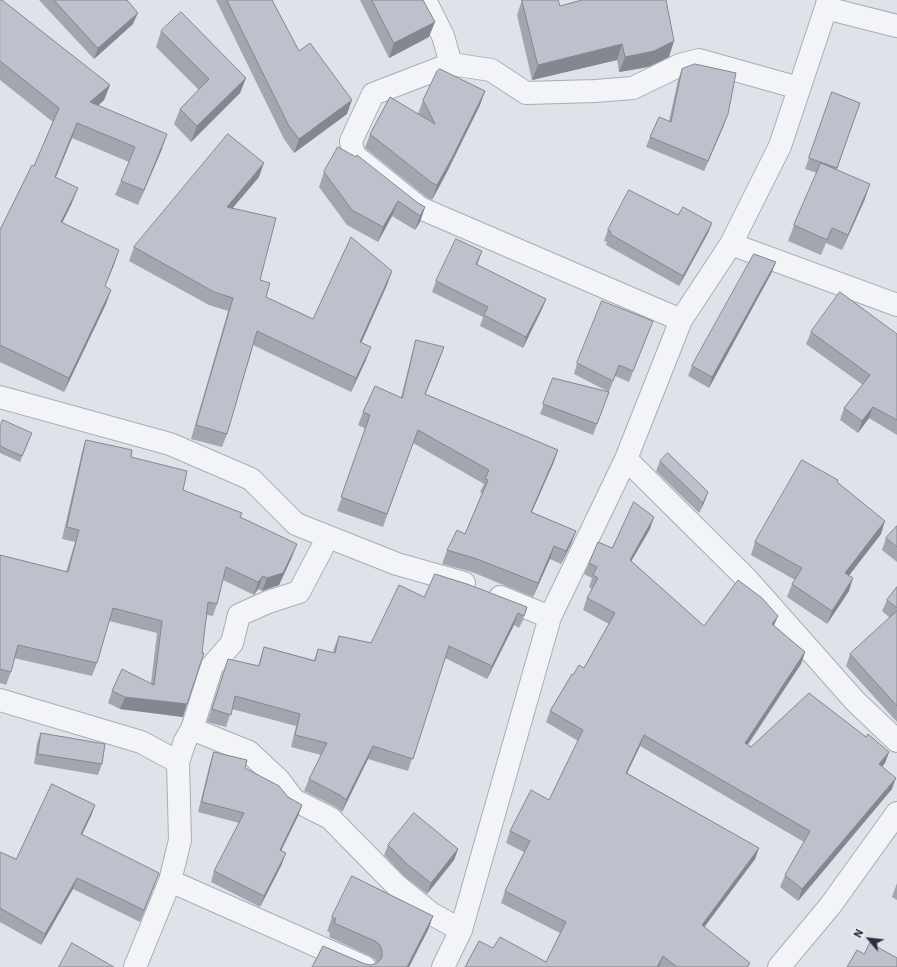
<!DOCTYPE html>
<style>
body{margin:0}
#map{position:relative;width:897px;height:967px;overflow:hidden;background:#dfe3e9;font-family:"IBM Plex Sans",sans-serif}
canvas{display:block}
.north{position:absolute;left:849px;top:919px;width:40px;height:40px;-webkit-text-stroke:3px #eff2f7;paint-order:stroke;rotate:298deg;font-size:11px;font-weight:700;line-height:16px;text-align:center;color:#272f42}
.north::after{content:'';display:block;margin:auto;width:14px;height:18px;background:#272f42;clip-path:polygon(50% 0,100% 100%,50% 72%,0 100%)}
</style>
<div id="map">
<canvas width="897" height="967"></canvas>
<div class="north">N</div>
</div>
<script>
const c = document.querySelector('canvas').getContext('2d');
c.lineJoin = 'round';
function stroke(path, color, width, dash) {
  c.strokeStyle = color;
  c.lineWidth = width;
  c.lineCap = dash ? 'butt' : 'round';
  c.setLineDash(dash || []);
  c.stroke(path);
}
function fill(path, color) {
  c.fillStyle = color;
  c.fill(path, 'evenodd');
}
const minor = new Path2D(`
 M 425,0 L 443,36 L 451,64
 M 826,8 L 897,26
 M 731,244 L 897,305
 M 681,320 L 420,208 L 354,155 L 351,141 L 373,94 L 451,64 L 491,70 L 526,93 L 595,91 L 633,88 L 680,65 L 699,60 L 799,88
 M 0,397 L 170,444 L 251,479 L 296,524 L 397,564 L 464,583
 M 626,459 L 746,578 L 855,701 L 897,741
 M 500,597 L 550,617
 M 0,700 L 141,742 L 178,762
 M 192,729 L 249,752 L 279,780 L 294,800 L 330,818 L 396,885 L 432,914 L 461,930
 M 170,881 L 365,967
 M 135,967 L 170,881 L 180,840 L 178,762 L 185,741 L 192,729 L 212,666 L 232,643 L 239,615 L 268,602 L 299,592 L 328,537
 M 443,967 L 461,930 L 550,617 L 626,459 L 681,320 L 731,244 L 780,146 L 826,8 L 828,0
 M 779,967 L 830,906 L 897,813`);
stroke(minor, '#a8adb7', 24);
stroke(minor, '#f2f4f7', 22);
fill(new Path2D(`
 M 0,0 L 110,85 L 104,100 L 98,106 L 162,149 L 138,205 L 115,195 L 129,162 L 72,138 L 56,177 L 72,203 L 62,223 L 114,265 L 105,286 L 111,290 L 106,304 L 64,392 L 0,362 L 0,230 L 34,166 L 53,122 L 0,80 Z
 M 39,0 L 127,0 L 133,24 L 94,59 Z
 M 216,0 L 272,0 L 299,51 L 347,114 L 294,153 L 284,139 Z
 M 360,0 L 423,0 L 429,37 L 389,58 Z
 M 522,0 L 560,6 L 669,57 L 648,67 L 619,72 L 617,60 L 532,80 L 517,15 Z
 M 161,31 L 246,78 L 240,93 L 191,142 L 174,124 L 180,109 L 199,90 L 156,47 Z
 M 682,69 L 724,125 L 704,171 L 646,147 L 650,137 L 669,121 L 678,80 Z
 M 485,91 L 480,105 L 447,172 L 432,200 L 426,197 L 365,148 L 370,134 L 418,114 L 423,100 Z
 M 832,92 L 860,103 L 837,169 L 865,199 L 842,250 L 826,243 L 821,255 L 788,241 L 794,225 L 817,173 L 805,169 Z
 M 324,172 L 418,203 L 425,207 L 420,222 L 415,230 L 392,216 L 378,242 L 347,225 L 319,187 Z
 M 259,177 L 233,208 L 266,297 L 313,319 L 392,271 L 387,285 L 361,342 L 366,360 L 351,392 L 253,345 L 227,434 L 222,447 L 191,439 L 228,311 L 209,305 L 129,261 L 134,247 Z
 M 678,215 L 712,223 L 708,233 L 679,286 L 606,245 L 607,242 L 604,241 L 608,230 Z
 M 482,251 L 477,265 L 546,299 L 542,309 L 523,348 L 480,326 L 483,317 L 432,292 L 436,281 Z
 M 772,272 L 709,388 L 688,376 L 692,366 Z
 M 653,321 L 629,382 L 615,376 L 609,392 L 574,374 L 577,363 Z
 M 811,332 L 897,334 L 897,435 L 869,418 L 858,433 L 840,420 L 844,408 L 863,385 L 806,344 Z
 M 416,340 L 439,361 L 425,394 L 558,450 L 553,464 L 532,512 L 576,531 L 571,544 L 561,564 L 550,559 L 533,597 L 472,572 L 442,564 L 447,550 L 465,534 L 482,493 L 480,492 L 484,484 L 413,443 L 383,527 L 337,511 L 366,429 L 358,425 L 363,412 L 401,397 L 412,354 Z
 M 553,378 L 609,392 L 593,435 L 540,414 Z
 M 0,426 L 30,438 L 20,462 L 0,453 Z
 M 86,440 L 131,457 L 183,490 L 241,517 L 292,557 L 279,585 L 262,591 L 258,589 L 254,595 L 223,580 L 217,604 L 213,616 L 207,615 L 183,717 L 120,709 L 108,703 L 112,691 L 151,683 L 157,633 L 109,621 L 97,663 L 92,676 L 14,658 L 11,672 L 6,685 L 0,683 L 0,555 L 66,572 L 75,542 L 62,539 L 82,452 Z
 M 660,461 L 704,503 L 699,513 L 656,471 Z
 M 837,483 L 881,534 L 849,575 L 849,591 L 827,624 L 787,597 L 792,584 L 795,580 L 751,555 L 755,542 Z
 M 897,526 L 897,562 L 882,550 L 886,538 Z
 M 650,529 L 631,561 L 704,626 L 774,626 L 805,652 L 801,664 L 748,745 L 751,747 L 866,737 L 889,752 L 885,763 L 882,766 L 892,789 L 798,901 L 780,887 L 785,875 L 804,842 L 640,746 L 627,773 L 759,848 L 755,859 L 704,927 L 750,963 L 748,967 L 465,967 L 493,948 L 546,962 L 560,933 L 501,903 L 505,891 L 524,852 L 506,843 L 510,831 L 549,800 L 578,741 L 546,722 L 550,711 L 573,675 L 584,668 L 609,624 L 583,610 L 587,598 L 592,589 L 589,587 L 592,578 L 584,574 L 589,563 L 612,548 Z
 M 897,587 L 897,722 L 846,666 L 850,654 L 890,618 L 882,611 L 887,600 Z
 M 424,597 L 527,607 L 519,628 L 514,625 L 487,679 L 445,658 L 408,771 L 368,759 L 342,812 L 336,807 L 304,791 L 309,779 L 321,755 L 291,747 L 296,726 L 232,709 L 226,727 L 207,722 L 228,659 L 258,666 L 264,647 L 314,660 L 318,649 L 333,653 L 334,648 L 339,636 L 371,643 Z
 M 41,733 L 102,764 L 98,775 L 34,764 L 37,743 Z
 M 214,752 L 245,768 L 288,797 L 302,805 L 298,816 L 281,851 L 282,864 L 260,907 L 211,882 L 214,871 L 239,823 L 198,812 L 210,763 Z
 M 95,805 L 91,816 L 82,834 L 155,884 L 140,922 L 73,889 L 41,945 L 0,922 L 0,852 L 16,859 Z
 M 388,845 L 458,849 L 454,860 L 427,894 L 404,876 L 384,855 Z
 M 897,883 L 897,900 L 892,897 Z
 M 433,916 L 428,930 L 409,967 L 312,967 L 365,964 L 371,965 L 377,963 L 375,959 L 370,956 L 329,937 L 330,933 L 327,931 L 332,917 Z`), '#a2a6af');
fill(new Path2D(`
 M 138,13 L 133,24 L 94,59 L 98,48 Z
 M 435,22 L 429,37 L 389,58 L 394,43 Z
 M 674,41 L 669,57 L 648,67 L 619,72 L 625,57 Z
 M 622,44 L 617,60 L 532,80 L 538,65 Z
 M 246,78 L 240,93 L 191,142 L 197,126 Z
 M 110,85 L 104,100 L 85,117 L 90,102 Z
 M 485,91 L 480,105 L 447,172 L 432,200 L 437,185 Z
 M 352,100 L 347,114 L 294,153 L 299,139 Z
 M 728,114 L 724,125 L 704,171 L 708,161 Z
 M 77,123 L 72,138 L 50,191 L 55,177 Z
 M 167,134 L 162,149 L 138,205 L 144,190 Z
 M 264,163 L 259,177 L 222,220 L 227,207 Z
 M 870,184 L 865,199 L 842,250 L 848,235 Z
 M 78,188 L 72,203 L 55,237 L 61,222 Z
 M 398,201 L 392,216 L 378,242 L 383,227 Z
 M 425,207 L 420,222 L 415,230 L 420,216 Z
 M 712,223 L 708,233 L 679,286 L 683,276 Z
 M 119,250 L 114,265 L 99,300 L 105,286 Z
 M 482,251 L 478,262 L 472,275 L 476,264 Z
 M 776,262 L 772,272 L 709,388 L 712,377 Z
 M 392,271 L 387,285 L 356,355 L 360,342 Z
 M 111,290 L 106,304 L 64,392 L 69,378 Z
 M 546,299 L 542,309 L 523,348 L 526,337 Z
 M 371,347 L 366,360 L 351,392 L 356,378 Z
 M 444,347 L 439,361 L 420,408 L 425,394 Z
 M 873,407 L 869,418 L 858,433 L 862,421 Z
 M 558,450 L 553,464 L 526,525 L 531,512 Z
 M 708,492 L 704,503 L 699,513 L 703,503 Z
 M 654,517 L 650,529 L 625,572 L 630,560 Z
 M 885,521 L 881,534 L 841,586 L 845,573 Z
 M 576,531 L 571,544 L 561,564 L 566,551 Z
 M 297,544 L 292,557 L 279,585 L 262,591 L 267,578 Z
 M 554,546 L 550,559 L 533,597 L 538,583 Z
 M 263,576 L 258,589 L 254,595 L 258,582 Z
 M 853,578 L 849,591 L 827,624 L 832,611 Z
 M 527,607 L 523,620 L 519,628 L 524,616 Z
 M 518,613 L 514,625 L 487,679 L 492,666 Z
 M 778,616 L 773,628 L 772,624 Z
 M 805,652 L 801,664 L 741,754 L 745,743 Z
 M 125,697 L 187,704 L 183,717 L 120,709 Z
 M 644,735 L 640,746 L 622,784 L 626,773 Z
 M 373,746 L 368,759 L 342,812 L 346,800 Z
 M 889,752 L 885,763 L 875,776 L 879,764 Z
 M 896,778 L 892,789 L 798,901 L 802,889 Z
 M 95,805 L 91,816 L 77,845 L 81,834 Z
 M 302,805 L 298,816 L 276,861 L 280,850 Z
 M 759,848 L 755,859 L 697,937 L 702,925 Z
 M 458,849 L 454,860 L 427,894 L 431,883 Z
 M 286,853 L 282,864 L 260,907 L 264,896 Z
 M 159,873 L 155,884 L 140,922 L 144,910 Z
 M 77,878 L 73,889 L 41,945 L 45,934 Z
 M 433,916 L 428,930 L 409,967 L 407,967 Z
 M 663,956 L 659,967 L 657,967 Z`), '#84878f');
const building = new Path2D(`
 M 0,0 L 2,0 L 110,85 L 90,102 L 167,134 L 144,190 L 121,181 L 135,147 L 77,123 L 55,177 L 78,188 L 61,222 L 119,250 L 105,286 L 111,290 L 69,378 L 0,345 L 0,230 L 32,165 L 34,166 L 59,108 L 0,61 Z
 M 54,0 L 127,0 L 138,13 L 98,48 Z
 M 227,0 L 272,0 L 299,51 L 310,43 L 352,100 L 299,139 L 289,126 Z
 M 372,0 L 423,0 L 435,22 L 394,43 Z
 M 522,0 L 558,0 L 560,6 L 582,0 L 666,0 L 674,41 L 654,51 L 625,57 L 622,44 L 538,65 Z
 M 181,12 L 246,78 L 197,126 L 180,109 L 209,79 L 161,31 Z
 M 695,64 L 736,73 L 728,114 L 708,161 L 650,137 L 659,117 L 671,122 L 682,69 Z
 M 440,69 L 485,91 L 452,158 L 437,185 L 432,183 L 370,134 L 390,97 L 435,124 L 423,100 L 437,71 Z
 M 832,92 L 860,103 L 837,168 L 809,158 Z
 M 228,134 L 264,163 L 227,207 L 276,218 L 260,280 L 270,283 L 266,297 L 313,319 L 351,237 L 392,271 L 360,342 L 371,347 L 356,378 L 257,331 L 227,434 L 196,425 L 233,298 L 214,292 L 134,247 Z
 M 338,147 L 356,157 L 357,155 L 418,203 L 425,207 L 420,216 L 398,201 L 383,227 L 352,210 L 324,172 Z
 M 821,163 L 870,184 L 848,235 L 832,228 L 827,240 L 794,225 Z
 M 629,190 L 678,215 L 683,207 L 712,223 L 683,276 L 610,234 L 611,232 L 608,230 Z
 M 456,239 L 482,251 L 476,264 L 546,299 L 526,337 L 484,315 L 488,307 L 436,281 Z
 M 754,254 L 776,262 L 712,377 L 692,366 Z
 M 840,292 L 897,334 L 897,420 L 873,407 L 862,421 L 844,408 L 870,375 L 811,332 Z
 M 602,301 L 653,321 L 633,371 L 619,365 L 613,381 L 577,363 Z
 M 416,340 L 444,347 L 425,394 L 558,450 L 531,512 L 576,531 L 566,551 L 554,546 L 538,583 L 477,559 L 447,550 L 457,530 L 465,534 L 488,480 L 485,479 L 489,470 L 418,430 L 387,514 L 341,497 L 370,415 L 363,412 L 375,386 L 402,398 Z
 M 553,378 L 609,392 L 597,424 L 543,404 Z
 M 3,420 L 32,433 L 22,456 L 0,446 L 0,426 Z
 M 86,440 L 132,450 L 131,457 L 187,471 L 183,490 L 242,513 L 240,517 L 297,544 L 283,573 L 267,578 L 263,576 L 258,582 L 226,567 L 217,604 L 208,602 L 202,653 L 204,653 L 187,704 L 125,697 L 112,691 L 122,669 L 154,685 L 162,621 L 113,608 L 97,663 L 18,645 L 11,672 L 0,669 L 0,555 L 68,572 L 79,530 L 67,527 Z
 M 668,453 L 708,492 L 703,503 L 660,461 Z
 M 802,460 L 838,480 L 837,482 L 885,521 L 845,573 L 853,578 L 832,611 L 792,584 L 802,568 L 755,542 Z
 M 634,502 L 654,517 L 630,560 L 704,626 L 738,580 L 762,598 L 778,616 L 772,624 L 805,652 L 745,743 L 751,747 L 809,693 L 866,737 L 868,734 L 889,752 L 879,764 L 896,778 L 802,889 L 785,875 L 810,831 L 644,735 L 626,773 L 759,848 L 702,925 L 750,963 L 747,967 L 677,967 L 663,956 L 657,967 L 465,967 L 479,941 L 493,948 L 500,937 L 546,962 L 566,922 L 505,891 L 530,841 L 510,831 L 531,790 L 549,800 L 583,730 L 550,711 L 572,674 L 573,675 L 579,665 L 584,668 L 615,613 L 587,598 L 598,578 L 593,575 L 597,567 L 589,563 L 598,542 L 612,548 Z
 M 897,526 L 897,547 L 886,538 Z
 M 435,574 L 467,584 L 527,607 L 524,616 L 518,613 L 492,666 L 449,646 L 413,759 L 373,746 L 346,800 L 340,795 L 309,779 L 327,743 L 295,735 L 300,714 L 235,696 L 231,715 L 212,709 L 228,659 L 259,666 L 264,647 L 315,661 L 318,649 L 335,653 L 339,636 L 371,643 L 399,585 L 424,597 Z
 M 897,587 L 897,608 L 887,600 Z
 M 897,611 L 897,706 L 850,654 Z
 M 41,733 L 105,744 L 102,764 L 38,754 Z
 M 214,752 L 247,760 L 245,768 L 279,786 L 288,797 L 302,805 L 280,850 L 286,853 L 264,896 L 214,871 L 244,813 L 202,802 Z
 M 52,784 L 95,805 L 81,834 L 159,873 L 144,910 L 77,878 L 45,934 L 0,908 L 0,852 L 16,859 Z
 M 414,813 L 458,849 L 431,883 L 408,865 L 388,845 Z
 M 352,876 L 433,916 L 407,967 L 312,967 L 323,946 L 365,964 L 371,965 L 377,963 L 382,958 L 382,951 L 380,945 L 375,941 L 334,923 L 336,919 L 332,917 Z
 M 72,943 L 114,967 L 59,967 Z
 M 870,943 L 897,958 L 897,967 L 847,967 L 857,950 L 864,954 Z`);
fill(building, '#bcc1cc');
stroke(building, '#84878f', 1);
</script>
